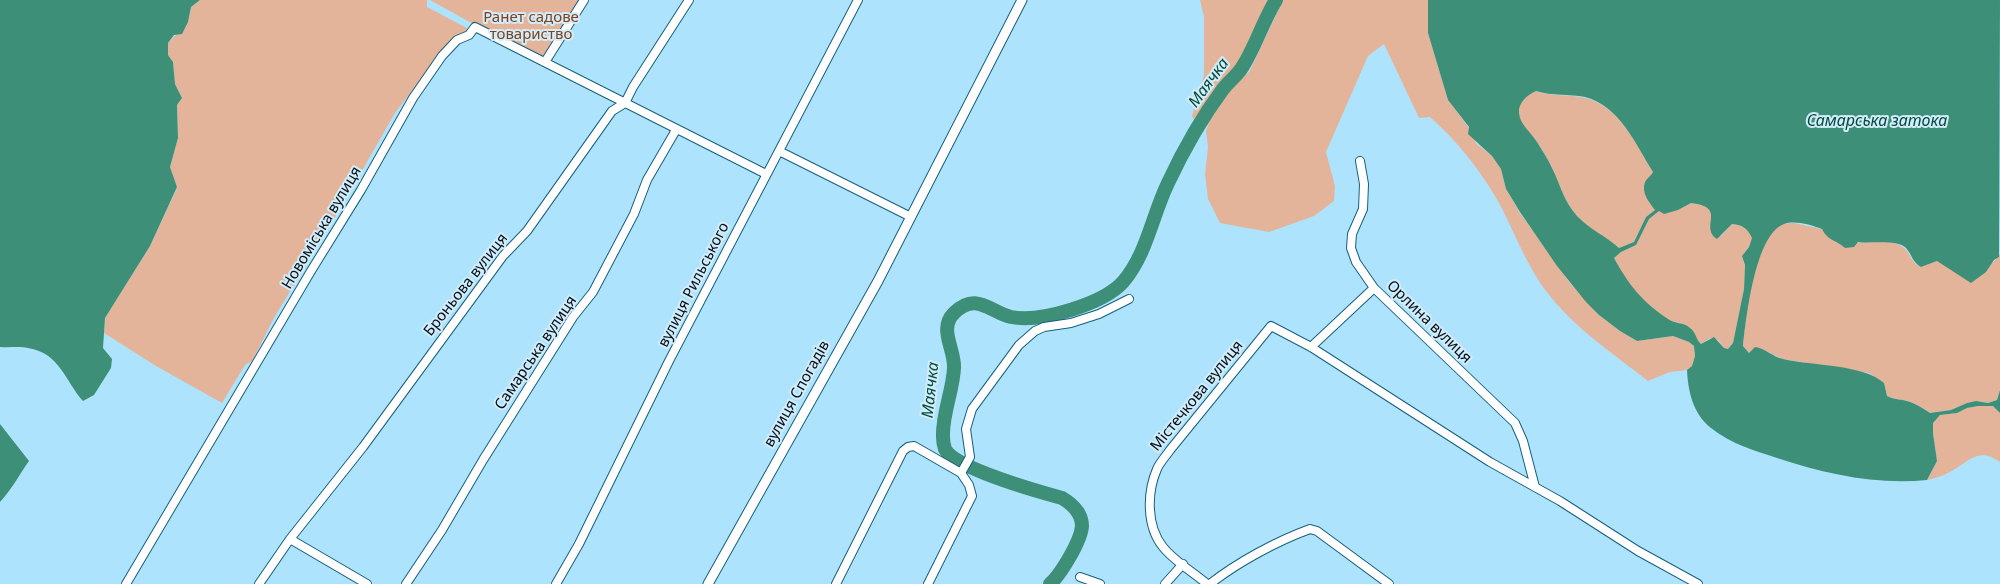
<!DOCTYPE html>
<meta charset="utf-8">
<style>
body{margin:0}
canvas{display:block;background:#aee3fe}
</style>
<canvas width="2000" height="584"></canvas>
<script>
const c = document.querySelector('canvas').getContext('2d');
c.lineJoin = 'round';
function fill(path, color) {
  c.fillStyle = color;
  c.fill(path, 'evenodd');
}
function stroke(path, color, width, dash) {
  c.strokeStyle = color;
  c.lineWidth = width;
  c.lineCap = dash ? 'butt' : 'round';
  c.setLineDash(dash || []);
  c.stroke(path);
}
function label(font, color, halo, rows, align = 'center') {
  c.font = font + ' "Noto Sans",sans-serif';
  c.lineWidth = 4;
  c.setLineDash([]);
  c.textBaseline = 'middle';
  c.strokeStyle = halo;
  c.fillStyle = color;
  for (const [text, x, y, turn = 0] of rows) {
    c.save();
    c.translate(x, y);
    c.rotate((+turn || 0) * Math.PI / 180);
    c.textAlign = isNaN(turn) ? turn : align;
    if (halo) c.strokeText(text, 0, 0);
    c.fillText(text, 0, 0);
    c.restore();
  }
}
fill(new Path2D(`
 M 200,0 L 427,0 L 427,7 L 467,28 L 465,33 L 444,49 L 395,113 L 347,197 L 274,318 L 252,361 L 245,365 L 222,403 L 156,366 L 104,333 L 105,318 L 150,246 L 177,188 L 170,167 L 178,138 L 177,105 L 182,98 L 175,84 L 173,62 L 168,55 L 168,43 L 188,22 L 191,7 Z
 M 430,0 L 580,0 L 540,61 Z
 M 1200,0 L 1269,0 C 1260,14 1258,32 1250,47 C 1235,75 1211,97 1196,124 L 1192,116 L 1204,75 L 1204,17 Z
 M 1283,0 L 1428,0 L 1428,33 L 1448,100 L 1469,128 L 1476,143 L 1492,156 L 1501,169 L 1506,189 L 1520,213 L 1570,283 L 1599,315 L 1620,331 L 1637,341 L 1673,336 L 1689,342 L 1694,346 L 1695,356 L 1692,366 L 1687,370 L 1670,372 L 1648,381 C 1614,354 1578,331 1550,296 C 1526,267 1514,229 1495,196 C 1477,166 1456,140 1430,117 L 1419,118 L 1384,44 L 1368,56 L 1326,152 L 1335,186 L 1334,201 L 1314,216 L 1269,232 L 1220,223 L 1208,199 L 1205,174 L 1208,147 L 1206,131 L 1211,117 L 1230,87 L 1249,72 Z
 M 1536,91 C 1552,97 1569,94 1585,98 C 1620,106 1636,145 1653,172 L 1650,177 L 1650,203 L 1655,210 L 1646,217 L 1634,242 L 1619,248 C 1606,236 1589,230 1577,216 C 1564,201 1560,185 1552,168 C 1548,159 1542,150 1537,142 C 1531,132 1519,125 1519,113 C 1518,102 1527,95 1536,91 Z
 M 1691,203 C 1711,205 1713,209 1711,228 L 1721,236 L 1732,224 C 1743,225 1747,228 1753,238 L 1749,247 L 1742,256 L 1745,265 L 1744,289 L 1733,343 L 1728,349 L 1724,348 L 1718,340 L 1710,338 L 1701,344 C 1694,338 1693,328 1683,324 C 1680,322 1675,323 1672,321 C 1645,311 1627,282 1614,258 L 1621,252 L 1636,245 L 1649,219 L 1659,211 L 1678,210 Z
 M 1794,223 L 1822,229 C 1834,251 1873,239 1893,243 C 1913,247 1907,261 1921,267 L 1937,261 L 1986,272 C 1990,263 1998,259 2000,254 L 2000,390 L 1997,400 L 1988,403 L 1976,401 L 1967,403 L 1951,410 L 1930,413 C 1921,407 1913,402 1903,400 C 1896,399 1893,399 1887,396 L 1884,383 L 1869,373 L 1782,359 L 1760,348 L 1749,353 L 1743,346 C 1746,318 1754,237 1782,224 C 1786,223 1790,223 1794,223 Z
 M 1978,406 L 1993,406 L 2000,413 L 2000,462 C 1977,446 1969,462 1950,472 C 1943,476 1935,478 1927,480 L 1937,461 L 1933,433 L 1933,423 L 1936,419 L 1940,415 L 1957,413 L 1967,408 Z`), '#e4b49a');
fill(new Path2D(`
 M 0,0 L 200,0 L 191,7 L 188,22 L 182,34 L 174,35 L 168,43 L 168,55 L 173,62 L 175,84 L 182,98 L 177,105 L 178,138 L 170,167 L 177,187 L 150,246 L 105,318 L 103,348 L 112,359 L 111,368 L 94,395 L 83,401 C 65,381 60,353 28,348 C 19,346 9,348 0,347 Z
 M 1428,0 L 2000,0 L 1999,257 L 1994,260 L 1986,272 L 1971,283 L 1937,261 L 1921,267 C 1913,263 1912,255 1906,248 C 1897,239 1870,244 1858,242 L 1854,247 L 1845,248 C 1835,239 1828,241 1822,229 C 1811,225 1795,220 1784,224 C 1755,234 1746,319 1743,346 L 1749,353 L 1755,347 C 1765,348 1773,357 1783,359 C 1812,366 1863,364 1884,383 L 1887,396 C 1893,399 1896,399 1903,400 C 1913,402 1921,407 1930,413 L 1951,410 L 1967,403 L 1976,401 L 1988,403 L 1997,400 L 2000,390 L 2000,413 L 1993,406 L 1978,406 L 1967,408 L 1957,413 L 1940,415 L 1933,423 L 1933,433 L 1937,461 L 1927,480 C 1876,485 1825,474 1777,458 C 1753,450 1731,444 1711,428 C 1693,414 1688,391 1687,370 L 1692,366 L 1695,356 L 1694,346 L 1689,342 L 1673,336 L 1637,341 L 1620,331 L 1599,315 L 1586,302 L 1557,266 L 1520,212 L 1506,189 L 1501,169 L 1492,156 L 1468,134 L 1469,127 L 1448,100 L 1428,33 ZM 1536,91 C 1552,96 1569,94 1585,97 C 1620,106 1636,145 1653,172 C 1651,176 1647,178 1645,182 C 1641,193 1649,202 1655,210 L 1646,217 L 1634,242 L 1619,248 C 1606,236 1589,229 1577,216 C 1563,200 1561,186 1552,168 C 1548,159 1542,150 1537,142 C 1531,132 1520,125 1519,113 C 1518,103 1527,95 1536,91 ZM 1691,203 C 1728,207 1699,227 1717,239 L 1732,224 C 1743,225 1747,228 1752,238 L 1749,247 L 1742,256 L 1745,265 L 1744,289 L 1733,343 L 1728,349 L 1724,348 L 1714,337 L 1701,344 C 1696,340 1696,332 1690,328 C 1684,322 1675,324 1668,319 C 1642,302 1629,285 1614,258 L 1621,252 L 1636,245 L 1649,219 L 1659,211 L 1664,214 L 1678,210 Z
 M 0,424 L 29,461 C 19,475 12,489 0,502 Z`), '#3d9077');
stroke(new Path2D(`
 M 1050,584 C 1061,574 1081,541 1082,526 C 1082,513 1072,504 1062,498 C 1040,492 954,468 945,449 C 944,446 943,440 943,437 C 942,414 953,391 954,368 C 955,349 938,329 954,313 C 976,291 990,312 1011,317 C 1040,323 1103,304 1123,282 C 1147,254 1152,216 1168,183 C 1182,153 1203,116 1223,89 C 1229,81 1238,75 1243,66 C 1256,45 1263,21 1276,0`), '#3d9077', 14);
const minor = new Path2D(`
 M 545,62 L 584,0
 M 779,151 L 911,217
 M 1360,161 L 1364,184 L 1363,209 L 1352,234 L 1351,248 L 1356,262 L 1374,288 L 1515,423 L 1523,441 L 1535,487
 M 1311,347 L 1374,288
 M 961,473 L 970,457 L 966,429 L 972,409 L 1019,345 L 1035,331 L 1044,327 L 1071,323 L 1099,314 L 1129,299
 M 290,539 L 367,584
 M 1080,577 L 1100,584
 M 126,584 L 311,271 L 361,190 L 413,98 L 442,56 L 457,40 L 469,35 L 475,27 L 766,174
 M 259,584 L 290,539 L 363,447 L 503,256 L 527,231 L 612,111 L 625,103 L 633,87 L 689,0
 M 406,584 L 442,530 L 483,460 L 573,317 L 593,292 L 634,214 L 647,180 L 676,130
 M 556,584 L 579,544 L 669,361 L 858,0
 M 836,584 L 903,451 L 908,447 L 914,446 L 961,473 L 969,485 L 972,496 L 928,584
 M 1165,584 L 1183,564
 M 1207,584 C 1193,572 1174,561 1163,547 C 1146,526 1147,492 1157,469 C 1160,462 1166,456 1170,450 L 1271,326 L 1311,347 L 1490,462 L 1560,501 L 1638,551 L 1698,584
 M 1210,584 C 1238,562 1277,541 1310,529 L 1317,531 L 1389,584`);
const tertiary = new Path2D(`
 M 708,584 L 878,281 L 1022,0`);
stroke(minor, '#165f7c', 10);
stroke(tertiary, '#165f7c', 11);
stroke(minor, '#fff', 8);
stroke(tertiary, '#fff', 9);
label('15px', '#7d411b', '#d2ecfa', [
 ["Ранет садове",531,18],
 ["товариство",531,35]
]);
label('15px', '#000f18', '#d2ecfa', [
 ["Новоміська вулиця",322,228,-59],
 ["Броньова вулиця",466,285,-52],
 ["вулиця Рильського",694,285,-63],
 ["Орлина вулиця",1429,322,44],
 ["Самарська вулиця",536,353,-56],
 ["вулиця Спогадів",797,394,-61],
 ["Містечкова вулиця",1197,396,-51]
]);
label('italic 16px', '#004b39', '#d2ecfa', [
 ["Маячка",1209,83,-54],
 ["Самарська затока",1877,121],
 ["Маячка",931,390,-84]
]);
</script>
